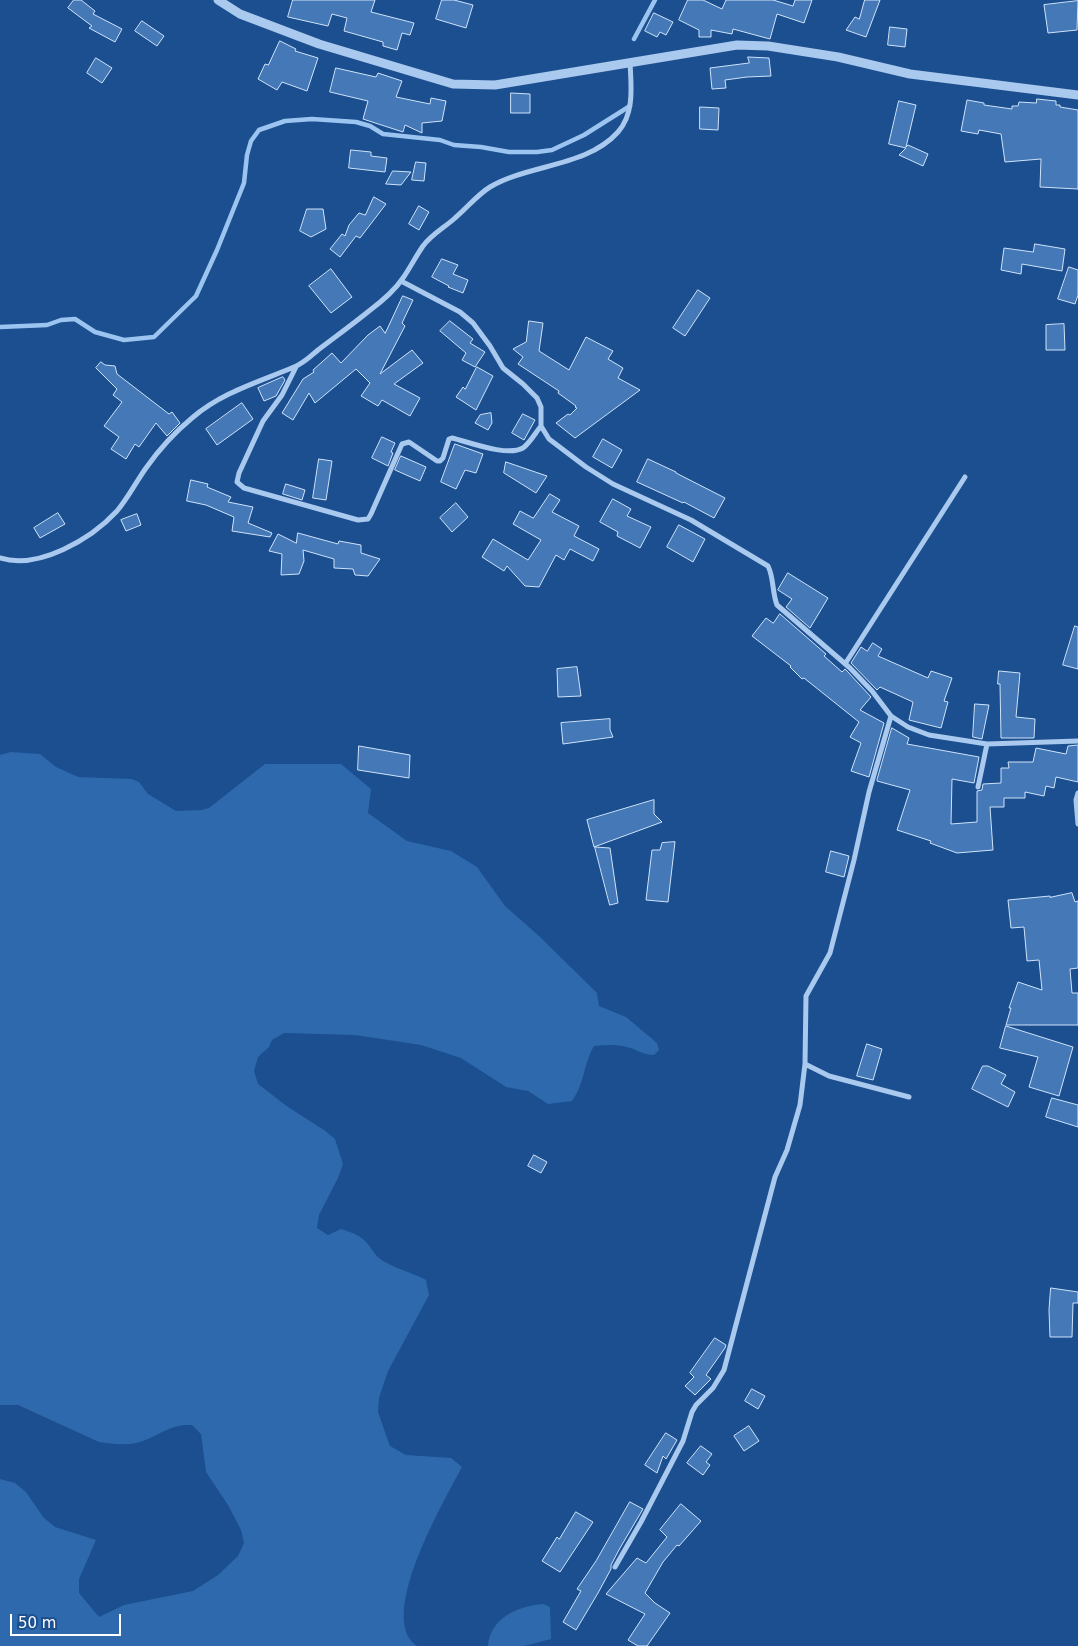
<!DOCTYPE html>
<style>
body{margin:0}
#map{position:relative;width:1078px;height:1646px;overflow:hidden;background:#1b4f8f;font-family:"DejaVu Sans",sans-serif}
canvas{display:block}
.scale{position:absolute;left:10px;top:1614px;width:111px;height:22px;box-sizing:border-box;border:2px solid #fff;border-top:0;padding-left:6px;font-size:15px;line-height:18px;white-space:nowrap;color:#fff;-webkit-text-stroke:4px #1b4f8f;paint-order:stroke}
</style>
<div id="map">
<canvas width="1078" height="1646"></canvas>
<div class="scale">50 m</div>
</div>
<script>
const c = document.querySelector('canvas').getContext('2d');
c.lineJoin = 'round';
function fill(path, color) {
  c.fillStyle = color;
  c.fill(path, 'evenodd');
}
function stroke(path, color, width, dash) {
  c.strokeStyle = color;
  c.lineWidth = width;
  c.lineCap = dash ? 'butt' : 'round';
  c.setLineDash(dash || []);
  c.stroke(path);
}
fill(new Path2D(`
 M 11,752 L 40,754 L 56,767 L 78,777 L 132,779 L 139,782 L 148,794 L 176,811 L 201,810 L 209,808 L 265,764 L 341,764 L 371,789 L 368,813 L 407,841 L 451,851 L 477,867 L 505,906 L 539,936 L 597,993 L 599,1006 L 626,1017 L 657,1043 L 659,1050 L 654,1055 C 643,1055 636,1049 627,1047 C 616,1044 605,1045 594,1046 C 583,1065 585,1083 572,1101 L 548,1104 L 528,1091 L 506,1087 L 461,1058 L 421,1045 L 355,1035 L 284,1033 L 272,1040 L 269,1047 L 258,1057 L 254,1071 L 258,1084 L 288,1107 L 324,1130 L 335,1139 L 343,1164 L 338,1178 L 319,1215 L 317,1228 L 328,1235 L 341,1229 C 350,1232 358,1234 365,1241 C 374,1250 374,1257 387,1263 C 400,1270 413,1273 426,1280 L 429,1295 L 388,1371 L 379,1398 L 378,1412 L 390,1446 L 406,1455 L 451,1458 L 462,1467 C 443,1503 387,1599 409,1638 C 411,1641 414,1644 417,1646 L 0,1646 L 0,1479 L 15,1483 L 26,1492 L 44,1518 L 55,1527 L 96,1540 L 79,1579 L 79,1593 L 99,1617 L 124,1605 L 193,1591 L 218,1575 L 238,1556 L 244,1543 L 241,1530 L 228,1505 L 206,1472 L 201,1434 L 192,1425 C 170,1424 162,1434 143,1441 C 130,1446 112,1444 99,1442 L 18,1405 L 0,1405 L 0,755 Z
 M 543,1604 L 550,1607 L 551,1639 L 524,1646 L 488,1646 C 490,1618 518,1606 543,1604 Z`), '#2e69ad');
stroke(new Path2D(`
 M 634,39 L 655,0
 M 0,327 L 47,325 L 61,320 L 75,319 L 95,332 L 124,340 L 154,337 L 196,296 L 217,250 L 244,183 L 247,155 L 251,141 L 259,130 L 285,121 L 312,119 L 356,122 L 370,126 L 383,134 L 440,140 L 454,145 L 481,147 L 509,152 L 537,152 L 552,150 L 584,135 L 630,106`), '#9cc4f0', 4.5);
const building = new Path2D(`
 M 74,0 L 81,0 L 95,11 L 93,14 L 122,29 L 115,42 L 89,28 L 92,26 L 68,8 Z
 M 293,0 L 375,0 L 371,12 L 414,23 L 410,35 L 402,33 L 397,50 L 383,46 L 383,42 L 344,31 L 347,18 L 332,14 L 328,26 L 288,17 Z
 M 442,0 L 454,0 L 473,5 L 466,28 L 436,19 Z
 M 688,0 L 703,0 L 722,9 L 726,0 L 773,0 L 793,6 L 795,0 L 812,0 L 804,23 L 777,14 L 770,39 L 733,29 L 732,34 L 711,30 L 711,37 L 699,37 L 699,30 L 679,20 Z
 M 865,0 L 880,0 L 866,37 L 846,30 L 855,17 L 859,19 Z
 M 1078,1 L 1077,30 L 1048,33 L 1044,5 Z
 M 654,13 L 673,22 L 666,35 L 660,32 L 657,37 L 645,31 Z
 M 142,21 L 164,36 L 157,46 L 135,31 Z
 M 890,27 L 907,29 L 905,47 L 888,45 Z
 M 280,41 L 296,49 L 295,51 L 318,58 L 307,91 L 282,82 L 277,90 L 258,79 L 265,64 L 268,65 Z
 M 748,57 L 769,58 L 771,76 L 747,77 L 725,80 L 726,88 L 712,89 L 710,68 L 749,63 Z
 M 96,58 L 112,68 L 102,83 L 87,73 Z
 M 336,68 L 376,77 L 378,73 L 402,81 L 396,97 L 430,104 L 431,98 L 446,101 L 442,121 L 422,123 L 422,133 L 405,125 L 403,132 L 363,119 L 368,101 L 330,92 Z
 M 511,93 L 530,94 L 530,113 L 511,113 Z
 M 1037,99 L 1056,101 L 1056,105 L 1060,105 L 1060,107 L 1078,110 L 1078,189 L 1040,187 L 1041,159 L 1005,162 L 1001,134 L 979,130 L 978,134 L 961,131 L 967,100 L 984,103 L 984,105 L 1012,109 L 1012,106 L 1018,106 L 1019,102 L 1036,103 Z
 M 899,101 L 916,105 L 906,147 L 908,145 L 928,154 L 923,166 L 899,155 L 906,148 L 889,144 Z
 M 700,107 L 719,108 L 718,130 L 700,129 Z
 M 351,150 L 371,152 L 371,156 L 387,158 L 385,172 L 349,168 Z
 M 416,162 L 426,163 L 424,181 L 412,180 Z
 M 393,171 L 411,172 L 401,185 L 386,184 Z
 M 374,197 L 386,204 L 360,238 L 356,236 L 340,257 L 330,249 L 342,234 L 345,236 L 349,225 L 359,213 L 365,215 Z
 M 419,206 L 429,212 L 419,230 L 409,224 Z
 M 307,209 L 323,209 L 326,229 L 311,237 L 300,231 Z
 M 1035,244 L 1065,249 L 1062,271 L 1022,264 L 1021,274 L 1001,270 L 1004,248 L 1033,252 Z
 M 442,259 L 458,265 L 453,274 L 468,280 L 463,293 L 448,287 L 449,286 L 432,277 Z
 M 1069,267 L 1078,270 L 1078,295 L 1075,304 L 1058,299 Z
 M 331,269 L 352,297 L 331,313 L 309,286 Z
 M 698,290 L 710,298 L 685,336 L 673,328 Z
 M 403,296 L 413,300 L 402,323 L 405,326 L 380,374 L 412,350 L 423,363 L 394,384 L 420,398 L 410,416 L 382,400 L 378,406 L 361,396 L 370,383 L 356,369 L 315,403 L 309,393 L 293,420 L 282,413 L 303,379 L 314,372 L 313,370 L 332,353 L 341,363 L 368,335 L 380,326 L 385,333 Z
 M 450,321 L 473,339 L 470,343 L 485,352 L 475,367 L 462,360 L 466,353 L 440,331 Z
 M 529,321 L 543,323 L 539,351 L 569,370 L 586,337 L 613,351 L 608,359 L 623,368 L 618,378 L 640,390 L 575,438 L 556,423 L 568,414 L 570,415 L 577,408 L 575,407 L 576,406 L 558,393 L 559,391 L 518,364 L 523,357 L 513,349 L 526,342 Z
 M 1064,324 L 1065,350 L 1046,350 L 1046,325 Z
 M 101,362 L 105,365 L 115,366 L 117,374 L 169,414 L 172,412 L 180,423 L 167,436 L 156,423 L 139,447 L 135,444 L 126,459 L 111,449 L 119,437 L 104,426 L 122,402 L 113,395 L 117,389 L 96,368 Z
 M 477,367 L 493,376 L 476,410 L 456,397 L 463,387 L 465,389 Z
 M 283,377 L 285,380 L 276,396 L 264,401 L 258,388 Z
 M 242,403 L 253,419 L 217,445 L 206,429 Z
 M 491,413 L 492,423 L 488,430 L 475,423 L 480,415 Z
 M 523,414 L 535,420 L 524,440 L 512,433 Z
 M 382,437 L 395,443 L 391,452 L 393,453 L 388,466 L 372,458 Z
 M 603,439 L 622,450 L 612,468 L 593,457 Z
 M 455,444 L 483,454 L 476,473 L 465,470 L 456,489 L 441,482 Z
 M 401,456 L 426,467 L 420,481 L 395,470 Z
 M 319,459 L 332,461 L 326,500 L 313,498 Z
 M 648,459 L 676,472 L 676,473 L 725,498 L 714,518 L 684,502 L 683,503 L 637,482 Z
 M 506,462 L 547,476 L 536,493 L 504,473 Z
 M 191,480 L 208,484 L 207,487 L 231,497 L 228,502 L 253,507 L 248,523 L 272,533 L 270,537 L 232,531 L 234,517 L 206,505 L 187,501 Z
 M 286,484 L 305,490 L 302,500 L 283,494 Z
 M 550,494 L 560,500 L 552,512 L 579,526 L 574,536 L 599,549 L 593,561 L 570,549 L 564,560 L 556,555 L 539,587 L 525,586 L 507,566 L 504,571 L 482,557 L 493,539 L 528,560 L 541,540 L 513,524 L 520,511 L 533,518 Z
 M 613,499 L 631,509 L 627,516 L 651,527 L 640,548 L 617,536 L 618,532 L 600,522 Z
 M 456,503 L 468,517 L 452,532 L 440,518 Z
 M 58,513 L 65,524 L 40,538 L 34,528 Z
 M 137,514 L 141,525 L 126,531 L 121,520 Z
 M 679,525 L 705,539 L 693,562 L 667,547 Z
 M 298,533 L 338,544 L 339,541 L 361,545 L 361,553 L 380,559 L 368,576 L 355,575 L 353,569 L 334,568 L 334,559 L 303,550 L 304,561 L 299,574 L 281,575 L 282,554 L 269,551 L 278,534 L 296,543 Z
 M 788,573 L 828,598 L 810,628 L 786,607 L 792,599 L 778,590 Z
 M 780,614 L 826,654 L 824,656 L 842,672 L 845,669 L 847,671 L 871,697 L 860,710 L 884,723 L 869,777 L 851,771 L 861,743 L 850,737 L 859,722 L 804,678 L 802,679 L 790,667 L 791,666 L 752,636 L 766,618 L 773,623 Z
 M 1075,626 L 1078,627 L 1078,669 L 1063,665 Z
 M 873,643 L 882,649 L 878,656 L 928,678 L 931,671 L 952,678 L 944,701 L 948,702 L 941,728 L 909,720 L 913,702 L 880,687 L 877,690 L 851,663 L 861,647 L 867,651 Z
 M 577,667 L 581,696 L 558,697 L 557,669 Z
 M 999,671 L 1020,673 L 1016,717 L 1035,719 L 1034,738 L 1001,738 L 1000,684 L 998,684 Z
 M 975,704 L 989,705 L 982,739 L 973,737 Z
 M 610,719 L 610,730 L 613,737 L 563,744 L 561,723 Z
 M 892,728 L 909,738 L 907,744 L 979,757 L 974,783 L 952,779 L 951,824 L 977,822 L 977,791 L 982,790 L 983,784 L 1001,783 L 1001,768 L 1009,768 L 1008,762 L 1033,762 L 1036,748 L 1066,754 L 1068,746 L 1078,745 L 1078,782 L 1056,777 L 1054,788 L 1046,786 L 1044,796 L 1025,792 L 1025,798 L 1004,798 L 1004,807 L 990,807 L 993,850 L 957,853 L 930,843 L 931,841 L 897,830 L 910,790 L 877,781 L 877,780 Z
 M 359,746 L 410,755 L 409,778 L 358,770 Z
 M 654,800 L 654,814 L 662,822 L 594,847 L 587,820 Z
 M 675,842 L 668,902 L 646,900 L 652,850 L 660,850 L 662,843 Z
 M 595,847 L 610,848 L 618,903 L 610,905 Z
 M 831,851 L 849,856 L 844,877 L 826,872 Z
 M 1072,893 L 1075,902 L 1078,901 L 1078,968 L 1070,969 L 1072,993 L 1078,993 L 1078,1025 L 1006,1025 L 1011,1008 L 1009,1008 L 1018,982 L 1042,990 L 1039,960 L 1027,961 L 1024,927 L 1011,928 L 1008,900 L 1050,896 L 1050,897 Z
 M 1006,1026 L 1073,1047 L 1059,1096 L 1029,1087 L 1038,1057 L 1000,1048 Z
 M 867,1044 L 882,1049 L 873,1080 L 857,1076 Z
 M 983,1066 L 988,1066 L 1006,1075 L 1001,1084 L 1015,1092 L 1008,1107 L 972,1089 Z
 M 1052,1098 L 1078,1105 L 1078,1127 L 1046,1117 Z
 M 534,1155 L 547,1162 L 541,1173 L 528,1166 Z
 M 1051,1288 L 1078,1292 L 1078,1303 L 1073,1303 L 1072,1337 L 1050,1337 L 1049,1310 Z
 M 715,1338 L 726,1345 L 725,1348 L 706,1375 L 711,1379 L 695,1395 L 685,1386 L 694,1377 L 690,1373 Z
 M 752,1389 L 765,1396 L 758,1409 L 745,1401 Z
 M 749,1426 L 759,1441 L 744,1451 L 734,1436 Z
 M 666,1433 L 677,1440 L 666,1459 L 663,1456 L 657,1473 L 645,1465 Z
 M 701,1446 L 712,1454 L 706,1462 L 710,1465 L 703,1475 L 687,1463 Z
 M 630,1502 L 643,1509 L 620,1548 L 611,1565 L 611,1569 L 598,1593 L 576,1630 L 563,1622 L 581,1591 L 577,1589 L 596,1561 Z
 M 681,1504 L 701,1521 L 679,1546 L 677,1545 L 663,1562 L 645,1593 L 655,1603 L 670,1613 L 647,1646 L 638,1646 L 628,1640 L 645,1614 L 606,1594 L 637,1558 L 646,1563 L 667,1537 L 660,1530 Z
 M 576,1512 L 593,1522 L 560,1572 L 542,1561 L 557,1537 L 559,1539 Z`);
fill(building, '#4478b7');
stroke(building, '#cfe3fa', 1);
stroke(new Path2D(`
 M 401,281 L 460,312 L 473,323 L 490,346 L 503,368 L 523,384 L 537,398 L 541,407 L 541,426 L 549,439 L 586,467 L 613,484 L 691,520 L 768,566 C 774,578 772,592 777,605 L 850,668 L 872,691 L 891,716 L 908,727 L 929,735 L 987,744 L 1078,741
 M 296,367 L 282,395 L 263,421 L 239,473 L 237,482 L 244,488 L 358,520 L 368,519 L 371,514 L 402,444 L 409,442 L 437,461 L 440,461 L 443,458 L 449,439 L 452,438 C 469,442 507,457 523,448 C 530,443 536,432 541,426
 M 0,558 C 39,570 91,539 117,511 C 128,498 136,482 146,468 C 158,451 175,432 192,418 C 222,392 259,382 294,367 C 303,364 311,356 318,350 C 335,337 353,324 369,311 C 381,302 395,290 403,278 C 410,268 416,256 423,246 C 432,234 444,228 455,218 C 467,208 477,195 490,187 C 529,164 587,167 618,132 C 635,113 631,85 630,62
 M 845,664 L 965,477
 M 978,787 L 987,744
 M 1078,793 L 1076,800 L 1078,824
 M 805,1064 L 829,1076 L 909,1097
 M 615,1567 L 641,1522 L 683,1441 L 692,1412 L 696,1405 L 713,1388 L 724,1370 L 775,1177 L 787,1150 L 800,1105 L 805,1064 L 806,996 L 830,953 L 854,860 L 869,792 L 891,716`), '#a9c9ee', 5);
stroke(new Path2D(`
 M 218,0 L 240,14 L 319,44 L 453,84 L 495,85 L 737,45 L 768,46 L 838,57 L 910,74 L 1078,95`), '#a9c9ee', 9);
</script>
